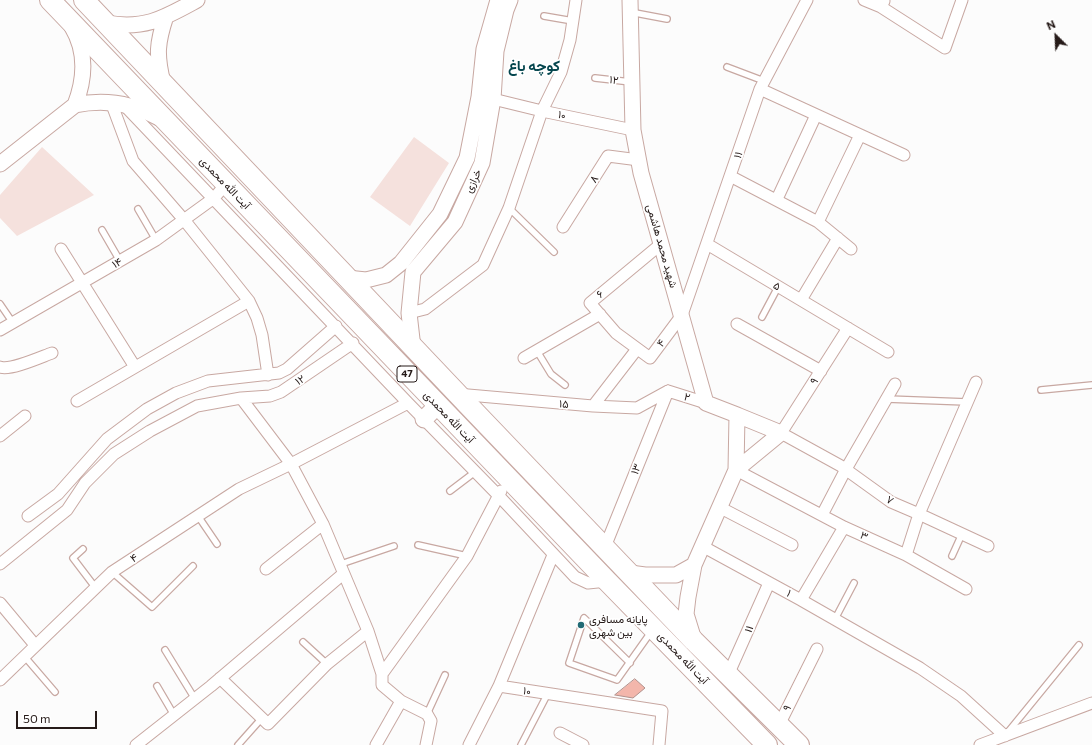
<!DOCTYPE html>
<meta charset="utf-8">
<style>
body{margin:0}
#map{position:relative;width:1092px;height:745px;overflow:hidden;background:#fcfcfc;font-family:Commissioner,sans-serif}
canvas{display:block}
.north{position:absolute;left:1036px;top:16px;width:40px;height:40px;-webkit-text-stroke:3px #fff;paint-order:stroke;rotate:336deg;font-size:11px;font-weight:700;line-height:16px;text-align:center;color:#261b19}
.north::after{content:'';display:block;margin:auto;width:14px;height:18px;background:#261b19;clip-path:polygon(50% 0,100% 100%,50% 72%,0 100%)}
.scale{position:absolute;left:16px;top:711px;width:81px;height:18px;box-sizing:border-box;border:2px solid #261b19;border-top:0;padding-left:5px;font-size:12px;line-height:14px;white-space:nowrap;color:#261b19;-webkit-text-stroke:3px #fff;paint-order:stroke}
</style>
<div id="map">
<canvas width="1092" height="745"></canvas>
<div class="north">N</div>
<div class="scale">50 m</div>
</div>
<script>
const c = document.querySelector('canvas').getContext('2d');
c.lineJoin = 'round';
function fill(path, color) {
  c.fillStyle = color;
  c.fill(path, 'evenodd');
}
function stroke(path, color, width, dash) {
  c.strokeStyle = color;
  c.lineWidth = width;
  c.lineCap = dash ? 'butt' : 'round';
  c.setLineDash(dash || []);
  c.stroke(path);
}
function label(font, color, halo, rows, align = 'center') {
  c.font = font + ' Commissioner,Vazirmatn,sans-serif';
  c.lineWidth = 3.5;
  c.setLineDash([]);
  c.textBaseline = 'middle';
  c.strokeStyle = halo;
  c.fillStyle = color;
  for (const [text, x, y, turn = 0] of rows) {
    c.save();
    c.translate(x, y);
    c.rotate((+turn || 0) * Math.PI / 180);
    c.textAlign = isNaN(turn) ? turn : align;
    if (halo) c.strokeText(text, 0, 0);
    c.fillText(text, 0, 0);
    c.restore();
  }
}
fill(new Path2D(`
 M 414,137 L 449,163 L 410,226 L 370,197 Z
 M 42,147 L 94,195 L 17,236 L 0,218 L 0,195 Z`), '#f5e1dd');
const building = new Path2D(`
 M 635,679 L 645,688 L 633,698 L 615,695 Z`);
fill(building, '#f3b6ab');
stroke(building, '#b0918c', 1);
const lane = new Path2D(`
 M 630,12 L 667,19
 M 544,16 L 573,21
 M 727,67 L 764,81
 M 595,78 L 631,82
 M 509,208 L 554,252
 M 138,209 L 156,240
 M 102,230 L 120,261
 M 0,304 L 13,323
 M 762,317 L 778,287
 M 537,351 L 551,374 L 565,385
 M 1041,390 L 1092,385
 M 887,399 L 967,402
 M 450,491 L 475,472
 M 198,516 L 217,544
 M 418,545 L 467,556
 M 83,549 L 73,558 L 95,587
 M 952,556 L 962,534
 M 341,564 L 394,546
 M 112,572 L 152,607 L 193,566
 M 835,619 L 854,583
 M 303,642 L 327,664
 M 165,650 L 195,699
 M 25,657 L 55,692
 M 630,663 L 584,618 L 569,663 L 617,680 L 651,632
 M 157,686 L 174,715
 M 427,714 L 445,675
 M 1008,732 L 1079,645
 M 238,745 L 262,718
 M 521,745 L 547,695`);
const street = new Path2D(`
 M 864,0 L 881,7 L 884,1
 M 881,7 L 945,48 L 962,0
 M 760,89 L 904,155
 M 493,99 L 542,111 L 633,130
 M 111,102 L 133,161 L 185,221 L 249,301 L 257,318 L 262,335 L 268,375
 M 124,105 L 408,403 L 498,495 L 575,577 L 588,583 L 607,581
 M 730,176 L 818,222 L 851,249
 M 777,199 L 816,115
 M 818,222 L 860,135
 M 563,227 L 608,156 L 639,160
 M 661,244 L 590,303 L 616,333 L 650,358 L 682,315 L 760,89 L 807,0
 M 707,244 L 888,352
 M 61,249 L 135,367
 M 801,300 L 838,238
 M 409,313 L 425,309 L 483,265 L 509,208 L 542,111 L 561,72 L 570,40 L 576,0
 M 737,324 L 821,371
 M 848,328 L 781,433 L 841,466 L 891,502 L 919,514 L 976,382
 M 0,330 L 156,240 L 214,198 L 226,184
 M 524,358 L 600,314
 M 0,367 C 10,371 41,357 52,353
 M 668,391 L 706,403
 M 457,394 L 593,406 L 637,408 L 668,391
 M 241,398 L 291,464 L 323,524 L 368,631 L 382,674 L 382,685 L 401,701 L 427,714 L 431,721 L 426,745
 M 77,401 L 249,301
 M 593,406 L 637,349
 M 0,436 L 25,416
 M 736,470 L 844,527 L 906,555 L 966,589
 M 719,507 L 792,545
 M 822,515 L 846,469 L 895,384
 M 28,516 L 58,494 L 107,439 L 147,409 L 176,393 L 208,381 L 279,373 L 287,369 L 336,326
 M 702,546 L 801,600 L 844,527
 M 605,547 L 668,391
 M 553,555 L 499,686 L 662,711 L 659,745
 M 906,555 L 919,514 L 988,546
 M 0,564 L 67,510 L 85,483 L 114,454 L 150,431 L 197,406 L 241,398 L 270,396 L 281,392 L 353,343
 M 266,569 L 323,524
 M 801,600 L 920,668 L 961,696 L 1005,736
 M 0,603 L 35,645
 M 382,674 L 467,556 L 501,491
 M 728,675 L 769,583
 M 220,678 L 268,724 L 327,664 L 368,631
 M 0,680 L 112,572 L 239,489 L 291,464 L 408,403
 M 779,725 L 817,649
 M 560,733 L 583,745
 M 136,745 L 211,686 L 343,574
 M 376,745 L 401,701
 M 469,745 L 499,686
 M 980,745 L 1092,703`);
const secondary = new Path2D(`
 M 630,0 L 633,130 L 641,173 L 706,403 L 737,415 L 736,470 L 694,565 L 688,597 L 686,614 L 694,640
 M 106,23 C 145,30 164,18 197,0
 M 72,27 C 87,52 85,79 75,105
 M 163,83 C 156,55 157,43 166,16
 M 0,164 L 75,105 C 104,99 132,103 159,118
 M 347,278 L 366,280 L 386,275 L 401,263 L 440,214 L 467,158 L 479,97 L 484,49 L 498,0
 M 413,348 L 409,313 L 413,272 L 455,222 L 482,163 L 493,99 L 496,51 L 506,10 L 510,0
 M 736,470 L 781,433 L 737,415
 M 630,573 L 645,575 L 676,575 L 694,565`);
const primary = new Path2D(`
 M 424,419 L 438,405`);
const highway = new Path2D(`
 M 50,0 L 607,581 L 767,745
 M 84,0 L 470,407 L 694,641 L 799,745`);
stroke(lane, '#c8a8a2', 8);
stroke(street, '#c8a8a2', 13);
stroke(secondary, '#c8a8a2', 17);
stroke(primary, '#c8a8a2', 19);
stroke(highway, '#c8a8a2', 22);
stroke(lane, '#fff', 5.5);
stroke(street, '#fff', 11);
stroke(secondary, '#fff', 15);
stroke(primary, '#fff', 17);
stroke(highway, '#fff', 20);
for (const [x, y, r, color] of [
 [581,625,4,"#216a75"]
]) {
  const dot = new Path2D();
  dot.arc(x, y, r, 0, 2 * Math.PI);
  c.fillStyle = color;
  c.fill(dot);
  stroke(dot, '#fff', 1.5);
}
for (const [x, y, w] of [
 [407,374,20]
]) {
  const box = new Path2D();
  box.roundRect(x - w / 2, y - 8, w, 16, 3);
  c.fillStyle = '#fff';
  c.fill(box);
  stroke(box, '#261b19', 1);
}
label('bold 10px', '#261b19', null, [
 ["47",407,374]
]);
label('11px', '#261b19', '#fff', [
 ["۱۲",614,80,7],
 ["۱۰",562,115,11],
 ["۱۱",738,155,-71],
 ["۸",594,179,-57],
 ["خرازی",473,181,-65],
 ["آیت الله محمدی",225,183,46],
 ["شهید محمد هاشمی",662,246,74],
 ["۱۴",117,263,-30],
 ["۵",777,286,31],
 ["۶",600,294,-40],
 ["۴",661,343,-53],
 ["۱۲",300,380,-34],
 ["۹",814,381,-58],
 ["۲",687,397,17],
 ["۱۵",564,404,5],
 ["آیت الله محمدی",449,417,46],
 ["۱۳",636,469,-68],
 ["۷",890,500,31],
 ["۳",864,536,24],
 ["۴",134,558,-33],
 ["۱",789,593,29],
 ["۱۱",749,629,-66],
 ["آیت الله محمدی",683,658,46],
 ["۱۰",527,691,10],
 ["۹",787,708,-63]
]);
label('11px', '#261b19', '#fff', [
 ["پایانه مسافری",589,619],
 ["بین شهری",589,632]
], 'left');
label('bold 15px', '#05464e', '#fff', [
 ["کوچه باغ",534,66]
]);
</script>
